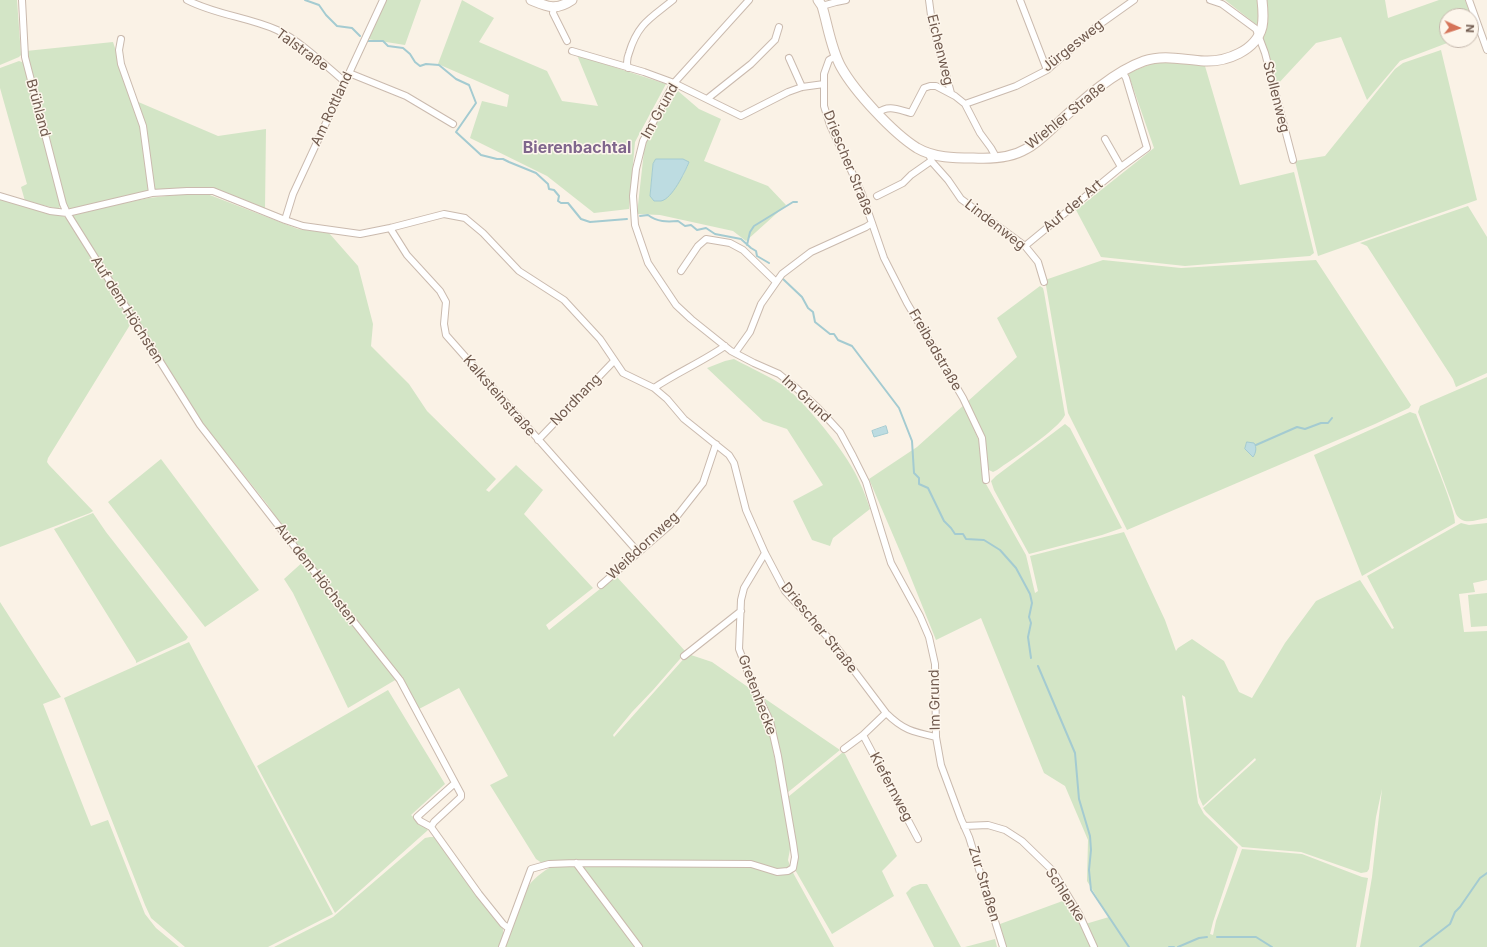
<!DOCTYPE html>
<meta charset="utf-8">
<style>
body{margin:0}
#map{position:relative;width:1487px;height:947px;overflow:hidden;background:#faf2e6;font-family:Inter,sans-serif}
canvas{display:block}
.north{position:absolute;left:1439px;top:8px;width:40px;height:40px;box-sizing:border-box;background:#fdf6ec;border:1px solid #c5b8ad;border-radius:50%;rotate:93deg;font-size:11px;font-weight:700;line-height:16px;text-align:center;color:#705a4e}
.north::after{content:'';display:block;margin:auto;width:14px;height:18px;background:#d57459;clip-path:polygon(50% 0,100% 100%,50% 72%,0 100%)}
</style>
<div id="map">
<canvas width="1487" height="947"></canvas>
<div class="north">N</div>
</div>
<script>
const c = document.querySelector('canvas').getContext('2d');
c.lineJoin = 'round';
function fill(path, color) {
  c.fillStyle = color;
  c.fill(path, 'evenodd');
}
function stroke(path, color, width, dash) {
  c.strokeStyle = color;
  c.lineWidth = width;
  c.lineCap = dash ? 'butt' : 'round';
  c.setLineDash(dash || []);
  c.stroke(path);
}
function label(font, color, halo, rows, align = 'center') {
  c.font = font + ' Inter,sans-serif';
  c.lineWidth = 3;
  c.setLineDash([]);
  c.textBaseline = 'middle';
  c.strokeStyle = halo;
  c.fillStyle = color;
  for (const [text, x, y, turn = 0] of rows) {
    c.save();
    c.translate(x, y);
    c.rotate((+turn || 0) * Math.PI / 180);
    c.textAlign = isNaN(turn) ? turn : align;
    if (halo) c.strokeText(text, 0, 0);
    c.fillText(text, 0, 0);
    c.restore();
  }
}
fill(new Path2D(`
 M 0,0 L 17,0 L 21,55 L 19,57 L 0,65 Z
 M 385,0 L 421,0 L 405,45 L 367,39 Z
 M 462,0 L 494,18 L 479,42 L 547,71 L 562,101 L 598,106 L 577,55 L 666,84 L 635,142 L 629,209 L 594,213 L 547,176 L 470,138 L 482,101 L 507,107 L 509,95 L 438,64 Z
 M 1225,0 L 1259,0 L 1260,13 L 1258,26 Z
 M 1266,0 L 1385,0 L 1388,18 L 1439,0 L 1465,0 L 1477,32 L 1471,34 L 1471,16 L 1447,16 L 1447,40 L 1455,40 L 1400,61 L 1367,100 L 1341,37 L 1316,43 L 1276,86 L 1262,36 C 1267,24 1268,13 1266,0 Z
 M 113,42 L 140,123 L 149,191 L 72,210 L 66,207 L 26,51 Z
 M 1441,50 L 1477,200 L 1318,256 L 1295,161 L 1325,156 L 1395,69 L 1403,63 Z
 M 19,61 L 25,63 L 61,203 L 59,209 L 25,201 L 21,187 L 27,184 L 0,88 L 0,68 Z
 M 1162,62 L 1174,62 L 1205,66 L 1240,185 L 1294,172 L 1314,253 L 1310,256 L 1185,266 L 1101,257 L 1076,210 L 1154,148 L 1128,73 L 1151,64 Z
 M 678,91 L 699,109 L 721,119 L 704,161 L 768,186 L 786,205 L 746,241 L 733,231 L 660,215 L 637,214 L 645,142 L 664,111 ZM 689,162 L 683,176 L 650,196 L 653,164 Z
 M 136,101 L 218,136 L 266,129 L 265,209 L 214,188 L 154,192 Z
 M 202,192 L 298,229 L 329,233 L 358,266 L 373,324 L 371,346 L 409,384 L 427,411 L 496,479 L 486,490 L 489,492 L 516,465 L 543,490 L 524,514 L 593,588 L 546,625 L 549,630 L 616,576 L 686,652 L 653,690 L 632,712 L 613,735 L 614,737 L 688,654 L 712,662 L 755,692 L 769,729 L 791,844 L 788,860 L 791,869 L 834,947 L 504,947 L 525,891 C 531,881 538,875 549,868 L 536,859 L 490,785 L 508,776 L 459,688 L 419,709 L 402,676 L 348,708 L 293,593 L 284,579 L 305,560 L 267,504 L 205,426 L 176,385 L 72,219 L 74,213 L 149,198 Z
 M 0,199 L 53,214 L 60,215 L 67,218 L 133,320 L 48,458 L 47,462 L 49,465 L 93,511 L 90,513 L 0,547 Z
 M 1468,206 L 1487,237 L 1487,373 L 1456,387 L 1453,379 L 1367,246 L 1360,243 Z
 M 1103,260 L 1181,268 L 1316,260 L 1411,405 L 1409,408 L 1375,424 L 1127,530 L 1068,413 L 1045,280 Z
 M 1040,286 L 1043,288 L 1044,292 L 1065,415 C 1059,429 1011,460 997,470 L 993,472 L 987,469 L 983,439 L 967,402 L 1017,357 L 997,318 Z
 M 734,359 C 750,368 777,379 790,391 C 812,411 849,456 860,483 C 864,491 867,500 870,509 L 833,538 L 830,546 L 812,540 L 793,501 L 823,485 L 787,429 L 763,421 L 707,368 L 725,361 Z
 M 1487,377 L 1487,518 C 1475,520 1463,526 1456,514 L 1418,412 L 1420,406 Z
 M 964,405 L 979,441 L 984,477 L 986,484 L 1026,555 L 1035,593 L 1038,591 L 1030,556 L 1124,532 L 1165,620 L 1176,651 L 1178,648 L 1192,639 L 1224,661 L 1239,692 L 1252,698 L 1285,643 L 1316,601 L 1360,580 L 1392,629 L 1394,628 L 1367,576 L 1461,523 L 1469,525 L 1487,523 L 1487,580 L 1473,583 L 1475,592 L 1459,594 L 1464,632 L 1487,631 L 1487,947 L 1360,947 L 1372,877 L 1382,789 L 1376,817 L 1369,869 L 1367,872 L 1361,873 L 1301,852 L 1242,847 L 1206,812 L 1203,808 L 1256,760 L 1255,758 L 1203,806 L 1199,797 L 1185,697 L 1182,695 L 1198,803 L 1204,814 L 1238,847 L 1213,922 L 1210,934 L 1213,935 L 1216,921 L 1242,849 L 1302,854 L 1362,877 L 1368,878 L 1356,947 L 1004,947 L 999,928 L 1000,924 L 1068,899 L 1082,925 L 1109,917 L 1087,881 L 1088,840 L 1065,786 L 1044,773 L 981,618 L 936,640 L 905,563 L 869,479 L 917,447 Z
 M 1410,412 L 1416,414 C 1422,431 1457,511 1455,523 L 1362,576 L 1314,455 Z
 M 1065,424 L 1070,428 L 1122,528 L 1102,535 L 1029,554 L 994,490 L 991,481 L 996,476 Z
 M 161,459 L 259,590 L 205,627 L 108,502 Z
 M 93,513 L 106,532 L 188,637 L 186,640 L 136,663 L 136,661 L 54,529 Z
 M 1487,593 L 1487,626 L 1471,627 L 1468,595 Z
 M 0,602 L 61,697 L 43,704 L 91,826 L 108,820 L 145,914 L 156,928 L 179,947 L 0,947 Z
 M 189,642 L 333,914 L 268,947 L 185,947 L 151,918 L 145,905 L 64,698 Z
 M 388,690 L 445,784 L 411,815 L 428,830 L 335,913 L 257,766 Z
 M 764,698 L 840,750 L 787,793 L 773,720 Z
 M 843,752 L 845,754 L 897,856 L 882,871 L 894,896 L 832,934 L 794,868 L 788,800 L 788,797 Z
 M 430,837 L 435,837 L 503,929 L 503,936 L 499,947 L 274,947 L 333,917 L 425,838 Z
 M 920,884 L 927,884 L 961,947 L 934,947 L 906,893 L 912,887 Z
 M 995,939 L 997,947 L 965,947 Z`), '#d3e5c6');
const water = new Path2D(`
 M 656,159 L 683,159 L 689,162 C 685,172 672,199 661,201 C 658,201 656,201 654,201 L 650,196 L 653,164 Z
 M 886,426 L 888,433 L 874,437 L 872,431 Z
 M 1247,442 L 1254,443 C 1257,447 1256,453 1253,457 L 1245,449 Z`);
fill(water, '#bddce1');
stroke(water, '#a4cbd1', 1);
stroke(new Path2D(`
 M 305,0 L 319,5 L 326,15 L 337,26 L 352,28 L 360,36
 M 368,41 L 383,41 L 388,46 L 403,48 L 410,54 L 415,62 L 420,66 L 426,64 L 439,65 L 456,79 L 469,85 L 476,103 L 456,132 L 481,155 L 497,159 L 503,159 L 509,162 L 536,173 L 548,184 L 549,189 L 554,190 L 559,196 L 558,201 L 561,203 L 568,203 L 581,219 L 590,222 L 627,219
 M 640,216 L 648,215 C 657,222 667,222 678,221 L 685,226 L 691,225 L 697,230 L 706,228 L 715,234 L 741,239 L 751,248 L 756,251 L 757,256 L 769,263
 M 747,245 L 750,232 L 754,226 L 793,202 L 797,202
 M 783,279 L 802,297 L 808,308 L 813,312 L 815,322 L 830,334 L 834,334 L 838,340 L 852,346 L 899,408 L 912,441 L 914,473 L 919,478 L 919,484 L 928,488 L 944,521 L 951,528 L 955,534 L 963,534 L 966,539 L 984,540 L 1000,550 L 1016,568 L 1030,594 L 1032,603 L 1029,617 L 1031,623 L 1028,637 L 1031,658
 M 1256,445 L 1297,427 L 1305,429 L 1321,423 L 1328,423 L 1332,418
 M 1038,666 L 1075,753 L 1079,799 L 1090,836 L 1091,850 L 1089,870 L 1091,890 L 1129,947
 M 1217,937 L 1256,937 L 1272,947
 M 1169,947 L 1174,947
 M 1178,947 L 1199,938 L 1207,937
 M 1420,947 L 1450,924 L 1455,912 L 1460,907 L 1480,878 L 1487,873`), '#a4cbd1', 2);
const street = new Path2D(`
 M 22,0 L 25,57 L 63,204 L 67,213 L 200,425 L 305,560 L 400,680 L 461,794 L 461,797 L 434,822 L 431,827
 M 187,0 C 216,15 248,17 277,30 C 299,40 326,66 345,82
 M 749,0 L 674,83 L 643,141 L 636,169 L 633,196 L 635,225 L 648,263 L 676,305 L 691,319 L 731,351 L 754,363 L 779,374 L 795,387 L 817,407 L 840,432 L 853,456 L 866,482 L 891,563 L 920,616 L 929,637 L 935,664 L 936,737 L 941,765 L 961,819 L 969,837 L 1003,947
 M 929,0 L 932,23 L 951,93
 M 1020,0 L 1047,70
 M 1210,0 L 1222,4 L 1256,29 L 1265,53 L 1293,160
 M 1469,0 L 1487,50
 M 836,2 L 846,0
 M 822,6 L 836,2 L 836,0
 M 554,7 L 553,13 L 567,41
 M 121,39 L 119,50 L 121,64 L 143,126 L 152,193
 M 572,51 L 644,72 L 674,83 L 741,116 L 788,92 L 802,87 L 824,84
 M 836,56 L 829,60 L 824,74 L 824,106 L 830,125 L 862,194 L 884,258 L 907,303 L 963,398 L 982,438 L 986,480
 M 789,58 L 802,87
 M 628,68 C 626,62 627,58 629,53 C 638,23 651,18 673,0
 M 349,73 L 406,96 L 453,124
 M 707,99 L 751,64 L 775,40 L 779,27
 M 965,104 L 1016,86 L 1047,70 L 1096,27 L 1134,0
 M 878,113 C 888,104 899,110 911,113 L 924,88 L 930,86 L 936,86 L 955,96 L 965,104 L 980,133 L 991,148 L 996,157
 M 928,152 L 932,162 L 948,180 L 961,199 L 1025,246 L 1038,262 L 1044,282
 M 1121,167 L 1147,148 L 1126,78 L 1122,71
 M 0,196 L 50,211 L 67,213 L 152,193 L 187,191 L 213,191 L 285,220 L 303,226 L 360,234 L 390,228 L 444,214 L 465,218 L 483,233 L 519,271 L 564,300 L 600,339 L 623,373 L 654,388 L 667,399 L 684,419 L 729,455 L 734,463 L 746,510 L 765,553 L 785,591 L 834,644 L 886,713 C 903,730 913,732 936,737
 M 877,196 L 903,183 L 911,175 L 931,161
 M 285,220 L 293,194 L 383,0
 M 390,228 L 407,255 L 440,291 L 446,302 L 444,324 L 446,335 L 638,552
 M 1025,246 L 1121,167 L 1105,139
 M 681,271 L 698,246 L 706,239 L 730,243 L 743,250 L 775,281
 M 735,353 L 750,332 L 761,304 L 782,274 L 811,252 L 866,227 L 872,223
 M 654,388 C 676,373 702,362 725,346
 M 538,440 L 614,361
 M 601,585 L 670,525 L 703,483 L 716,444
 M 684,656 L 741,611
 M 863,735 L 918,839
 M 844,749 L 863,735 L 886,713
 M 455,783 L 417,817 L 420,821 L 431,827 L 479,894 L 503,924 L 508,928
 M 964,826 L 988,825 L 1005,830 L 1022,841 L 1053,871 L 1079,914 L 1094,947
 M 576,863 L 639,947
 M 502,947 L 531,869 L 549,864 L 576,863 L 751,864 L 777,872 L 788,871 L 793,868 L 795,857 L 793,843 L 778,756 L 770,721 L 752,683 L 739,649 L 741,600 L 744,588 L 765,553`);
const secondary = new Path2D(`
 M 531,0 C 548,7 556,11 572,0
 M 818,0 L 822,6 C 828,26 831,49 841,67 C 855,92 893,133 917,148 C 934,158 955,158 973,158 C 990,159 1011,158 1026,149 C 1038,143 1048,132 1059,122 C 1083,100 1113,72 1144,61 C 1164,54 1184,60 1204,61 C 1226,62 1256,51 1262,27 C 1264,18 1263,9 1262,0`);
stroke(street, '#cabaae', 8);
stroke(secondary, '#cebcae', 11);
stroke(street, '#fff', 6);
stroke(secondary, '#fff', 9);
label('14px', '#705a4e', '#fdf6ec', [
 ["Jürgesweg",1073,46,-39],
 ["Talstraße",302,50,36],
 ["Eichenweg",940,50,76],
 ["Stollenweg",1276,97,76],
 ["Brühland",38,108,75],
 ["Am Rottland",332,109,-65],
 ["Im Grund",660,111,-61],
 ["Wiehler Straße",1066,116,-39],
 ["Driescher Straße",848,163,68],
 ["Auf der Art",1073,206,-40],
 ["Lindenweg",995,225,38],
 ["Auf dem Höchsten",127,310,58],
 ["Freibadstraße",935,350,60],
 ["Kalksteinstraße",499,396,49],
 ["Im Grund",806,399,43],
 ["Nordhang",576,400,-46],
 ["Weißdornweg",643,546,-43],
 ["Auf dem Höchsten",316,574,52],
 ["Driescher Straße",819,628,51],
 ["Gretenhecke",757,695,69],
 ["Im Grund",935,700,-91],
 ["Kiefernweg",891,787,62],
 ["Zur Straßen",984,884,73],
 ["Schlenke",1065,895,57]
]);
label('bold 16px', '#7f668c', '#fdf6ec', [
 ["Bierenbachtal",577,148]
]);
</script>
